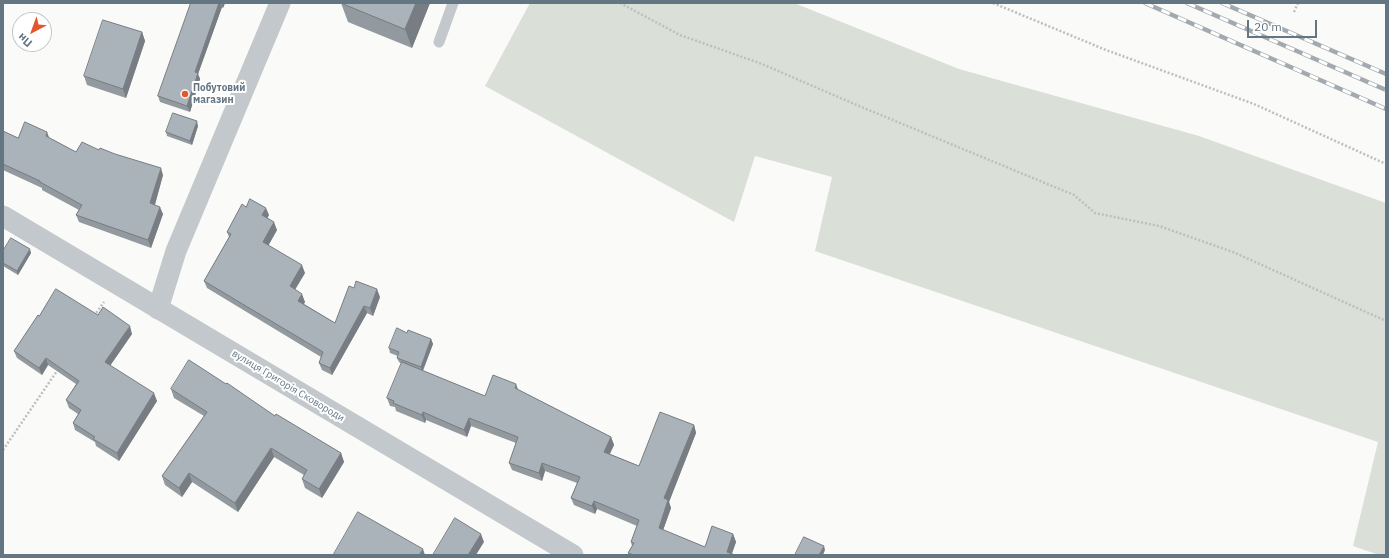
<!DOCTYPE html>
<meta charset="utf-8">
<style>
body{margin:0}
#map{position:relative;width:1389px;height:558px;overflow:hidden;background:#fafaf8;font-family:"IBM Plex Sans",sans-serif}
canvas{display:block}
.frame{position:absolute;inset:0;border:4px solid #657683;pointer-events:none}
.north{position:absolute;left:12px;top:12px;width:40px;height:40px;box-sizing:border-box;background:#fff;border:1px solid #c1c8cd;border-radius:50%;rotate:221deg;font-size:11px;font-weight:700;line-height:16px;text-align:center;color:#657683}
.north::after{content:'';display:block;margin:auto;width:14px;height:18px;background:#e4572e;clip-path:polygon(50% 0,100% 100%,50% 72%,0 100%)}
.scale{position:absolute;left:1247px;top:20px;width:70px;height:18px;box-sizing:border-box;border:2px solid #657683;border-top:0;padding-left:5px;font-size:12px;line-height:14px;white-space:nowrap;color:#657683;-webkit-text-stroke:3px #fff;paint-order:stroke}
</style>
<div id="map">
<canvas width="1389" height="558"></canvas>
<div class="frame"></div>
<div class="north">Пн</div>
<div class="scale">20 m</div>
</div>
<script>
const c = document.querySelector('canvas').getContext('2d');
c.lineJoin = 'round';
function fill(path, color) {
  c.fillStyle = color;
  c.fill(path, 'evenodd');
}
function stroke(path, color, width, dash) {
  c.strokeStyle = color;
  c.lineWidth = width;
  c.lineCap = dash ? 'butt' : 'round';
  c.setLineDash(dash || []);
  c.stroke(path);
}
function label(font, color, halo, rows, align = 'center') {
  c.font = font + ' "IBM Plex Sans",sans-serif';
  c.lineWidth = 4;
  c.setLineDash([]);
  c.textBaseline = 'middle';
  c.strokeStyle = halo;
  c.fillStyle = color;
  for (const [text, x, y, turn = 0] of rows) {
    c.save();
    c.translate(x, y);
    c.rotate((+turn || 0) * Math.PI / 180);
    c.textAlign = isNaN(turn) ? turn : align;
    if (halo) c.strokeText(text, 0, 0);
    c.fillText(text, 0, 0);
    c.restore();
  }
}
fill(new Path2D(`
 M 530,3 L 794,3 L 959,69 L 1199,136 L 1386,203 L 1386,555 L 1379,555 L 1353,546 L 1378,442 L 815,251 L 832,177 L 755,156 L 734,222 L 485,86 Z`), '#dadfd7');
stroke(new Path2D(`
 M 620,3 L 680,35 L 762,64 L 859,106 L 1074,195 L 1095,213 L 1159,226 L 1233,252 L 1386,321
 M 993,3 L 1106,50 L 1254,104 L 1386,164
 M 1294,12 L 1298,3
 M 94,316 L 104,302
 M 3,450 L 59,368`), '#bbbfc2', 2.5, [2, 2]);
stroke(new Path2D(`
 M 439,42 L 453,3`), '#c3c8cc', 11);
stroke(new Path2D(`
 M 3,216 L 573,555
 M 158,309 L 176,251 L 280,3`), '#c3c8cc', 21);
const rail = new Path2D(`
 M 1145,3 L 1386,109
 M 1187,3 L 1386,90
 M 1222,3 L 1386,74`);
stroke(rail, '#a2aab0', 4.5);
stroke(rail, '#fff', 3, [9]);
fill(new Path2D(`
 M 191,3 L 225,3 L 223,8 L 222,7 L 198,74 L 200,79 L 190,112 L 160,102 L 158,96 Z
 M 341,3 L 430,3 L 412,48 L 348,22 Z
 M 142,32 L 145,41 L 126,98 L 87,85 L 84,76 Z
 M 198,126 L 192,145 L 167,136 L 166,132 Z
 M 3,131 L 18,138 L 49,138 L 76,152 L 99,150 L 163,175 L 155,205 L 163,214 L 151,248 L 79,222 L 76,215 L 79,210 L 42,190 L 42,188 L 3,170 Z
 M 246,207 L 269,215 L 267,218 L 277,230 L 268,245 L 305,273 L 295,290 L 305,302 L 304,304 L 335,323 L 380,297 L 373,316 L 367,313 L 332,375 L 322,370 L 319,363 L 321,357 L 207,288 L 204,281 L 229,237 L 227,232 Z
 M 3,251 L 31,253 L 18,275 L 3,266 Z
 M 98,315 L 132,334 L 110,366 L 157,401 L 119,461 L 96,446 L 95,442 L 75,430 L 73,423 L 78,414 L 69,408 L 66,400 L 76,384 L 48,365 L 42,375 L 17,358 L 14,351 L 39,316 Z
 M 407,333 L 431,339 L 433,344 L 423,371 L 485,396 L 519,390 L 611,437 L 614,445 L 610,454 L 639,466 L 694,425 L 696,433 L 669,502 L 671,508 L 663,530 L 705,547 L 733,534 L 736,542 L 732,554 L 735,555 L 629,555 L 628,553 L 632,546 L 631,542 L 637,526 L 597,509 L 595,514 L 574,505 L 571,498 L 577,483 L 545,471 L 542,481 L 512,470 L 509,463 L 516,443 L 471,426 L 467,437 L 426,420 L 425,423 L 396,411 L 395,407 L 390,406 L 387,398 L 402,364 L 399,362 L 397,358 L 398,356 L 390,353 L 389,348 Z
 M 171,389 L 275,416 L 341,453 L 344,462 L 322,498 L 305,488 L 302,479 L 304,475 L 274,457 L 238,512 L 192,482 L 182,497 L 165,485 L 162,476 L 204,416 L 174,398 Z`), '#929a9f');
fill(new Path2D(`
 M 219,3 L 220,3 L 222,7 L 198,74 L 200,79 L 190,112 L 187,106 L 195,72 Z
 M 221,3 L 225,3 L 223,8 Z
 M 416,3 L 430,3 L 412,48 L 405,29 Z
 M 142,32 L 145,41 L 126,98 L 123,89 Z
 M 197,121 L 198,126 L 192,145 L 190,141 Z
 M 47,132 L 50,140 L 46,136 Z
 M 161,168 L 163,175 L 153,211 L 150,203 Z
 M 160,207 L 163,214 L 151,248 L 148,240 Z
 M 266,208 L 269,215 L 265,223 L 262,215 Z
 M 274,222 L 277,230 L 266,250 L 263,242 Z
 M 30,249 L 31,253 L 18,275 L 17,271 Z
 M 302,265 L 305,273 L 292,294 L 290,286 Z
 M 377,289 L 380,297 L 373,316 L 370,308 Z
 M 302,294 L 305,302 L 301,308 L 298,301 Z
 M 364,306 L 367,313 L 332,375 L 330,368 Z
 M 130,326 L 132,334 L 107,370 L 105,362 Z
 M 431,339 L 433,344 L 422,372 L 421,367 Z
 M 46,358 L 48,365 L 42,375 L 39,368 Z
 M 516,384 L 519,392 L 515,388 Z
 M 154,393 L 157,401 L 119,461 L 117,453 Z
 M 423,412 L 426,420 L 425,423 L 422,415 Z
 M 469,418 L 471,426 L 467,437 L 464,430 Z
 M 694,425 L 696,433 L 669,502 L 671,508 L 661,536 L 659,528 L 664,498 Z
 M 611,437 L 614,445 L 607,459 L 604,452 Z
 M 271,448 L 274,457 L 238,512 L 235,503 Z
 M 341,453 L 344,462 L 322,498 L 319,489 Z
 M 542,463 L 545,471 L 542,481 L 539,473 Z
 M 189,473 L 192,482 L 182,497 L 179,488 Z
 M 594,501 L 597,509 L 595,514 L 592,506 Z
 M 481,534 L 484,542 L 476,555 L 468,555 Z
 M 733,534 L 736,542 L 731,555 L 727,552 Z
 M 824,546 L 825,550 L 823,555 L 819,555 Z
 M 423,549 L 425,555 L 419,555 Z`), '#777d82');
const building = new Path2D(`
 M 191,3 L 219,3 L 195,72 L 198,73 L 187,106 L 158,96 Z
 M 341,3 L 416,3 L 405,29 Z
 M 103,20 L 142,32 L 123,89 L 84,76 Z
 M 173,113 L 197,121 L 190,141 L 166,132 Z
 M 25,122 L 47,132 L 46,136 L 76,152 L 82,142 L 99,150 L 100,148 L 115,154 L 161,168 L 150,203 L 160,207 L 148,240 L 76,215 L 82,205 L 40,182 L 40,181 L 3,164 L 3,131 L 18,138 Z
 M 250,199 L 266,208 L 262,215 L 274,222 L 263,242 L 302,265 L 290,286 L 302,294 L 298,301 L 335,323 L 349,286 L 354,288 L 356,281 L 377,289 L 370,308 L 364,306 L 330,368 L 319,363 L 323,352 L 204,281 L 231,234 L 227,232 L 242,204 L 246,207 Z
 M 11,238 L 30,249 L 17,271 L 3,263 L 3,251 Z
 M 56,289 L 98,315 L 103,307 L 130,326 L 105,362 L 154,393 L 117,453 L 93,439 L 95,437 L 73,423 L 81,410 L 66,400 L 79,381 L 46,358 L 39,368 L 14,351 L 38,315 L 39,316 Z
 M 397,328 L 407,333 L 408,330 L 431,339 L 421,367 L 397,358 L 399,352 L 389,348 Z
 M 189,360 L 226,384 L 227,383 L 275,416 L 276,414 L 341,453 L 319,489 L 302,479 L 307,470 L 271,448 L 235,503 L 189,473 L 179,488 L 162,476 L 207,412 L 171,389 Z
 M 402,362 L 485,396 L 493,375 L 516,384 L 515,388 L 611,437 L 604,452 L 639,466 L 660,412 L 694,425 L 664,498 L 668,500 L 659,528 L 705,547 L 712,526 L 733,534 L 727,552 L 735,555 L 634,555 L 628,553 L 634,543 L 631,542 L 639,520 L 594,501 L 592,506 L 571,498 L 580,477 L 542,463 L 539,473 L 509,463 L 518,437 L 469,418 L 464,430 L 423,412 L 422,415 L 393,403 L 394,401 L 387,398 Z
 M 358,512 L 423,549 L 419,555 L 336,555 L 334,554 Z
 M 455,518 L 481,534 L 468,555 L 433,555 Z
 M 804,537 L 824,546 L 819,555 L 795,555 Z`);
fill(building, '#aab3b9');
stroke(building, '#777d82', 1);
for (const [x, y, r, color] of [
 [185,94,4,"#e4572e"]
]) {
  const dot = new Path2D();
  dot.arc(x, y, r, 0, 2 * Math.PI);
  c.fillStyle = color;
  c.fill(dot);
  stroke(dot, '#fff', 1.5);
}
label('bold 10px', '#657683', '#fff', [
 ["Побутовий",193,88],
 ["магазин",193,100]
], 'left');
label('10px', '#657683', '#fff', [
 ["вулиця Григорія Сковороди",288,386,31]
]);
</script>
